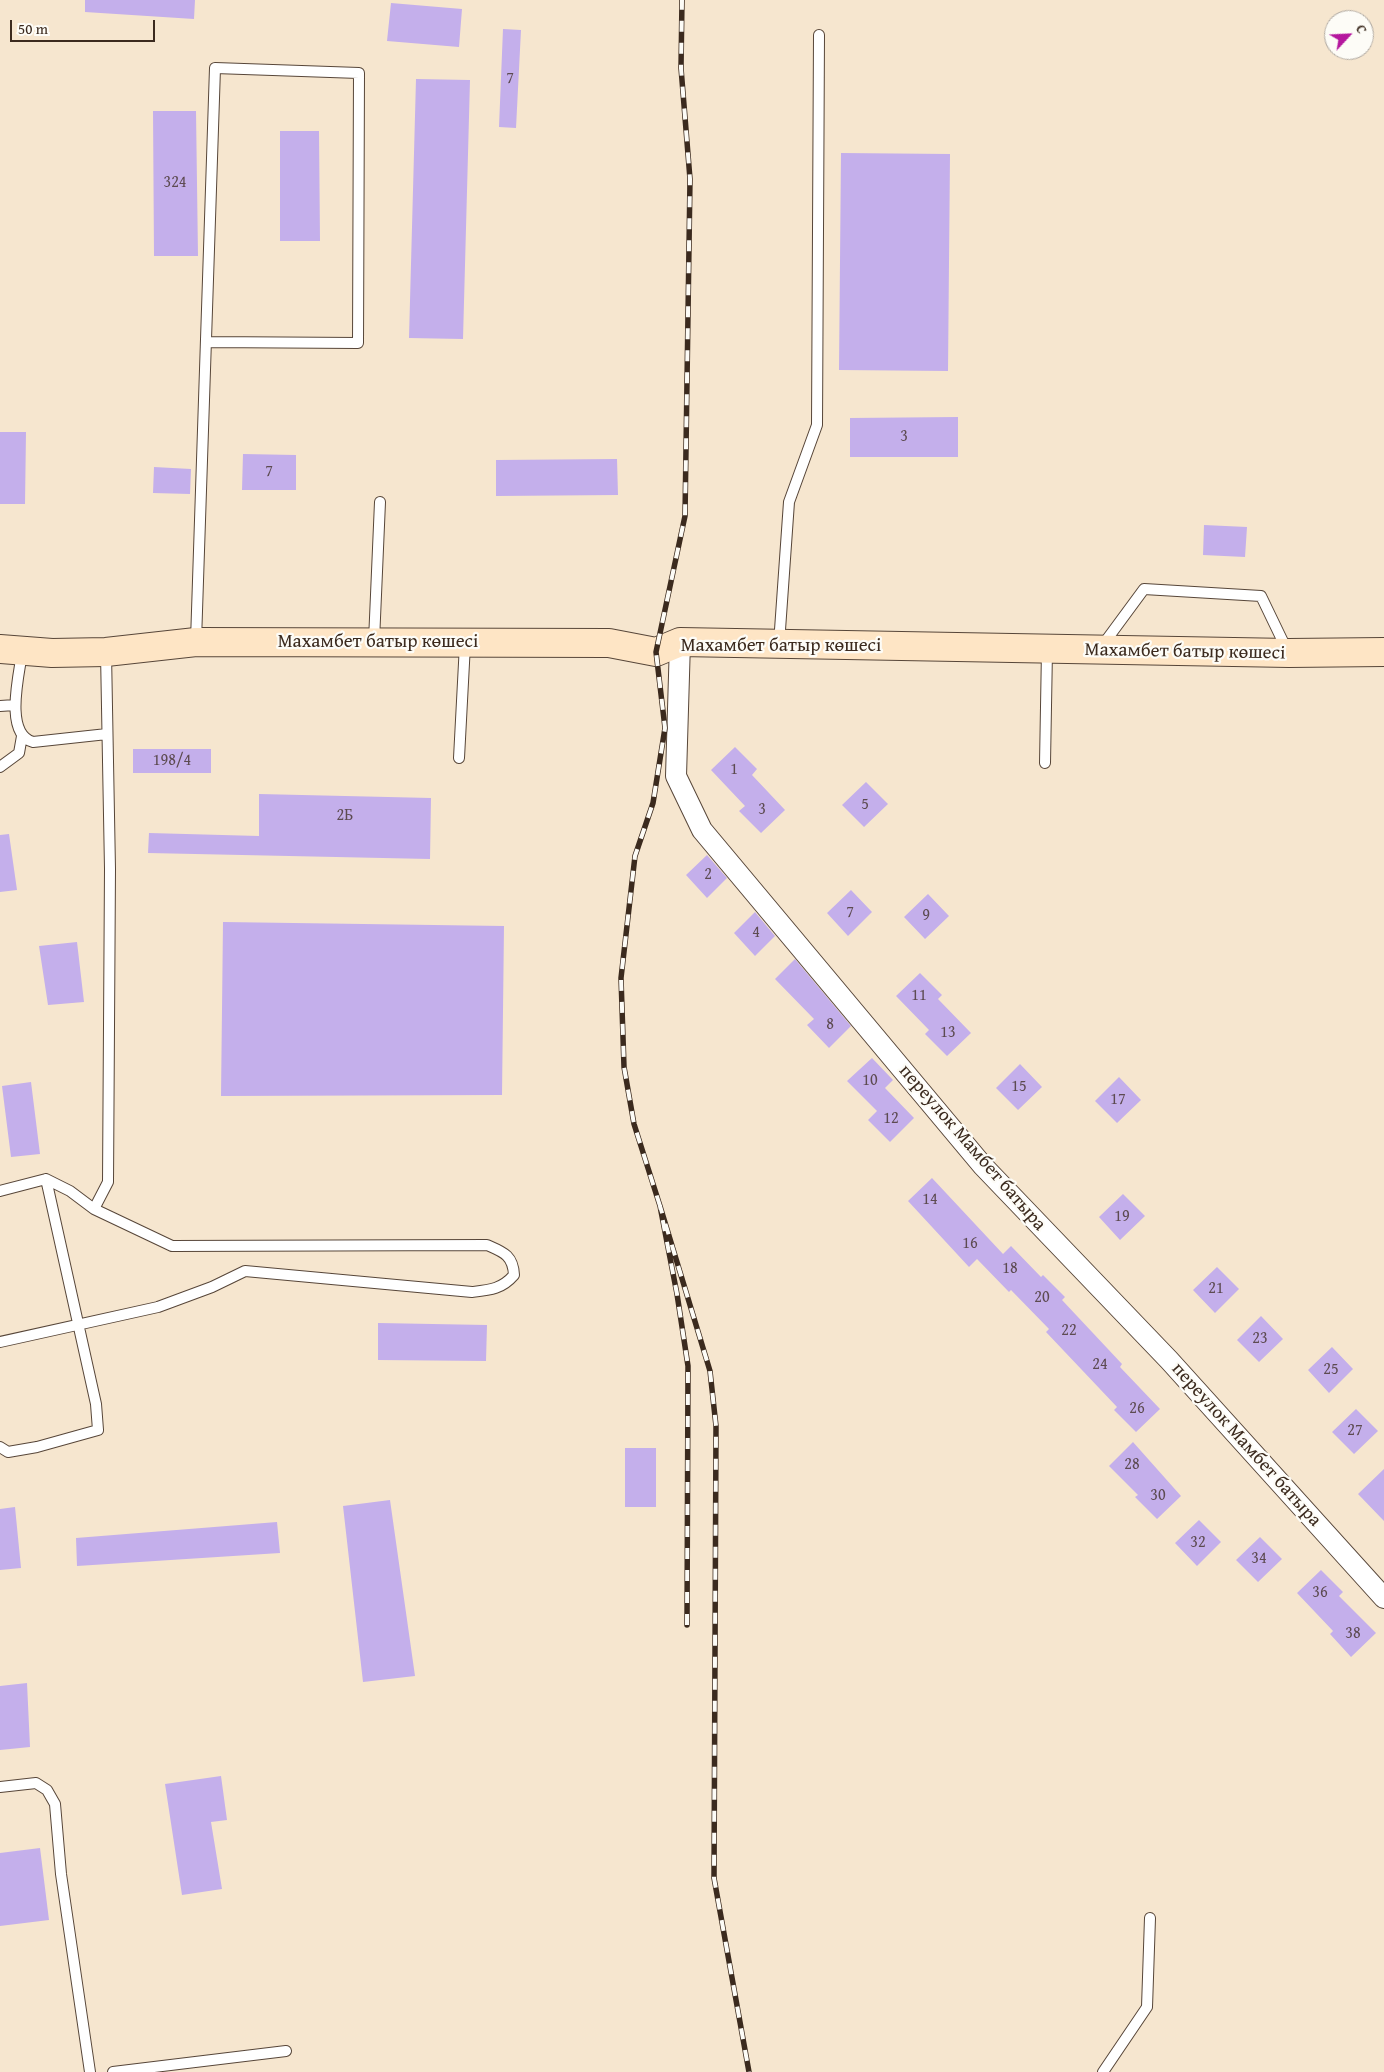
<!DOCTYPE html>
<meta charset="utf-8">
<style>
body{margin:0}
#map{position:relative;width:1384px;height:2072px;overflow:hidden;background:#f6e6cf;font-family:"Gentium Book Plus",serif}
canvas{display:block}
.north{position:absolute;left:1324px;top:10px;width:50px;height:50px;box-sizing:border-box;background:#fdfcf7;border:1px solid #afa8a0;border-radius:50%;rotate:65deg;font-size:14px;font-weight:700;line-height:20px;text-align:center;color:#3b2a1e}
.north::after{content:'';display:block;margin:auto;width:18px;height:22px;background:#b5179e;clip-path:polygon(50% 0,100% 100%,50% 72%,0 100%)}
.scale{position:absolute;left:10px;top:20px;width:145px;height:22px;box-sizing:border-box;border:2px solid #3b2a1e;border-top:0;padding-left:6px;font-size:15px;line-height:18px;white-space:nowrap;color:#3b2a1e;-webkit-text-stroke:4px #fdfcf7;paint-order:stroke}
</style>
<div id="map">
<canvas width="1384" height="2072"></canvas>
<div class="north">С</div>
<div class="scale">50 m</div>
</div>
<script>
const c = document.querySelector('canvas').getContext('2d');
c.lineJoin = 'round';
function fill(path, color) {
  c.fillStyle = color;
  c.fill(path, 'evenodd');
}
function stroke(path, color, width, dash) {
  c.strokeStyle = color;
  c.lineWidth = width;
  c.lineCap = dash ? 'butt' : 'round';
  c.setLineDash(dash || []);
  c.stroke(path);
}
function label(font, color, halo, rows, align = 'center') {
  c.font = font + ' "Gentium Book Plus",serif';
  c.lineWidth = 4.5;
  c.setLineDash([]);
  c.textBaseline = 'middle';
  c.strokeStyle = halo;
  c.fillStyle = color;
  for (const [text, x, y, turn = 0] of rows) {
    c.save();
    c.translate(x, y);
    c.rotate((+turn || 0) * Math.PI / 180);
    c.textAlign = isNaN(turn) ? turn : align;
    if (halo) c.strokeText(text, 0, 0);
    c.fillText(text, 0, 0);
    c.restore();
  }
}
fill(new Path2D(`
 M 85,0 L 195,0 L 194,19 L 85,12 Z
 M 391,3 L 462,9 L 459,47 L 387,41 Z
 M 503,29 L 521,30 L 516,128 L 499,127 Z
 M 416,79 L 470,80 L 463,339 L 409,338 Z
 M 153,111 L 196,111 L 198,256 L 154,256 Z
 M 280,131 L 319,131 L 320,241 L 280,241 Z
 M 841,153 L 950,154 L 948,371 L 839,370 Z
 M 958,417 L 958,457 L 850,457 L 850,418 Z
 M 0,432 L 26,432 L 25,504 L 0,504 Z
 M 243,454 L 296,455 L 296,490 L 242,490 Z
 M 617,459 L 618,495 L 496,496 L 496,460 Z
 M 154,467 L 191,469 L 190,494 L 153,493 Z
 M 1204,525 L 1247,527 L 1245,557 L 1203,555 Z
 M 735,747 L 757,769 L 752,775 L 785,810 L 761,833 L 739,811 L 745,806 L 711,770 Z
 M 133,749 L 211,749 L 211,773 L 133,773 Z
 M 866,782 L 888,804 L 864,827 L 842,805 Z
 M 259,794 L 431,798 L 430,859 L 148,853 L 149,833 L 259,836 Z
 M 9,834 L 17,890 L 0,892 L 0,835 Z
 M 707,855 L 727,878 L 707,898 L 686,875 Z
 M 851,890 L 872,912 L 848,936 L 827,913 Z
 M 928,894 L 949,916 L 925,939 L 904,917 Z
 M 755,912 L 775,936 L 755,956 L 734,933 Z
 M 223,922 L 504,926 L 502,1095 L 221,1096 Z
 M 77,942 L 84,1002 L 48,1005 L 39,946 Z
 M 795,959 L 851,1026 L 829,1048 L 807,1025 L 814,1019 L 775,979 Z
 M 920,973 L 942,995 L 938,999 L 971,1033 L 947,1056 L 925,1034 L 929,1030 L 896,996 Z
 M 872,1058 L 893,1080 L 885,1088 L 914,1118 L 890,1142 L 868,1120 L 877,1111 L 847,1081 Z
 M 1020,1064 L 1042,1087 L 1018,1110 L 996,1088 Z
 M 1119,1077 L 1141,1100 L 1117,1123 L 1095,1101 Z
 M 31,1082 L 40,1154 L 11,1157 L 2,1086 Z
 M 932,1178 L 1003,1254 L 1011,1246 L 1041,1277 L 1043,1275 L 1065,1297 L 1062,1300 L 1122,1364 L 1120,1367 L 1160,1409 L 1136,1432 L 1114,1410 L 1117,1407 L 1046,1332 L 1049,1329 L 1011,1290 L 1009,1292 L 977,1259 L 969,1267 L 908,1201 Z
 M 1123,1194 L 1145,1216 L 1120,1240 L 1099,1217 Z
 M 1217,1267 L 1239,1289 L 1215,1313 L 1193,1290 Z
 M 1261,1316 L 1283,1339 L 1259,1362 L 1237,1340 Z
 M 378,1323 L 487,1325 L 486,1361 L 378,1360 Z
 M 1332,1347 L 1353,1369 L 1329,1393 L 1308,1370 Z
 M 1356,1409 L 1378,1431 L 1354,1454 L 1332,1432 Z
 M 1133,1442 L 1181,1496 L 1157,1519 L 1135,1497 L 1138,1495 L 1109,1466 Z
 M 625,1448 L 656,1448 L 656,1507 L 625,1507 Z
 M 1384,1469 L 1384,1521 L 1358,1494 Z
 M 390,1500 L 415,1676 L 363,1682 L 343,1506 Z
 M 15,1507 L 21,1568 L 0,1570 L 0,1509 Z
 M 1199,1520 L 1221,1542 L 1197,1566 L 1175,1543 Z
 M 277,1522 L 280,1553 L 77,1566 L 76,1538 Z
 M 1260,1537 L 1282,1559 L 1258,1582 L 1236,1560 Z
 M 1321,1570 L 1343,1592 L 1339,1596 L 1376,1633 L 1351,1657 L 1330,1634 L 1333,1631 L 1297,1593 Z
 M 27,1683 L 30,1747 L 0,1750 L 0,1686 Z
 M 221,1776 L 227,1820 L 211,1822 L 222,1889 L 182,1895 L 165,1784 Z
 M 40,1848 L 49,1920 L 0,1926 L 0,1853 Z`), '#c4afeb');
const lane = new Path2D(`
 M 196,641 L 215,68 L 359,73 L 358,343 L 206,342
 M 374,641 L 380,502
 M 779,644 L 789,502 L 817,425 L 819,35
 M 1102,646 L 1144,589 L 1261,596 L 1287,650
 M 22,653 C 19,675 4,734 33,742 L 107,734
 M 0,706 L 15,705
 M 459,758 L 465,644
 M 1045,763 L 1047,650
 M 0,767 L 19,753 L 22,736
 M 0,1191 L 46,1179 L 70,1191 L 94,1209 L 108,1182 L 110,869 L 106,653
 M 0,1342 L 158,1307 L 212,1287 L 245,1271 L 472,1292 C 490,1290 502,1289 514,1275 C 513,1255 503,1252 487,1245 L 172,1246 L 94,1209
 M 0,1447 L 8,1452 L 37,1447 L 98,1430 L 96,1404 L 46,1179
 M 0,1787 L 36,1783 L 47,1790 L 55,1804 L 61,1874 L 90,2072
 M 113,2072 L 286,2051
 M 1103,2072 L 1147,2007 L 1150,1918`);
const street = new Path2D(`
 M 680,642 L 676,776 L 702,830 L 983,1166 L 1169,1360 L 1384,1598`);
const secondary = new Path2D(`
 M 0,649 L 52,653 L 106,652 L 196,642 L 609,643 L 656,652 L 680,642 L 1289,653 L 1384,652`);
stroke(lane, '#574639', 12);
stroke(street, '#574639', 22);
stroke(secondary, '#574639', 30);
stroke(lane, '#fff', 10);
stroke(street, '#fff', 20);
stroke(secondary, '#fee5c5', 28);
const rail = new Path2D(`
 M 660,1206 L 634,1124 L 624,1067 L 621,978 L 635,856 L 653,803 L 665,728 L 656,652 L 685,516 L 690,179 L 681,68 L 682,0
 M 687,1625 L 688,1366 L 677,1294 L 660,1206 L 710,1371 L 716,1426 L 714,1878 L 749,2072`);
stroke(rail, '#3b2a1e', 5.5);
stroke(rail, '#fdfcf7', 4, [11]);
label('16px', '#5d4b51', null, [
 ["7",510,79],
 ["324",175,183],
 ["3",904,437],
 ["7",269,472],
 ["198/4",172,761],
 ["1",734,770],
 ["5",865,805],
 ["3",762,810],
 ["2Б",345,816],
 ["2",708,875],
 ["7",850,913],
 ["9",926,916],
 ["4",756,933],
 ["11",919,996],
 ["8",830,1025],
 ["13",948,1033],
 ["10",870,1081],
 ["15",1019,1087],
 ["17",1118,1100],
 ["12",891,1119],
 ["14",930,1200],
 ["19",1122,1217],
 ["16",970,1244],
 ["18",1010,1269],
 ["21",1216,1289],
 ["20",1042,1298],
 ["22",1069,1331],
 ["23",1260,1339],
 ["24",1100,1365],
 ["25",1331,1370],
 ["26",1137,1409],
 ["27",1355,1431],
 ["28",1132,1465],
 ["30",1158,1496],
 ["32",1198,1543],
 ["34",1259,1559],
 ["36",1320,1593],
 ["38",1353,1634]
]);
label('19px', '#3b2a1e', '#fdfcf7', [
 ["Махамбет батыр көшесі",378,642],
 ["Махамбет батыр көшесі",781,646],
 ["Махамбет батыр көшесі",1185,652,1],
 ["переулок Мамбет батыра",972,1148,49],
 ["переулок Мамбет батыра",1246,1445,48]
]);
</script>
